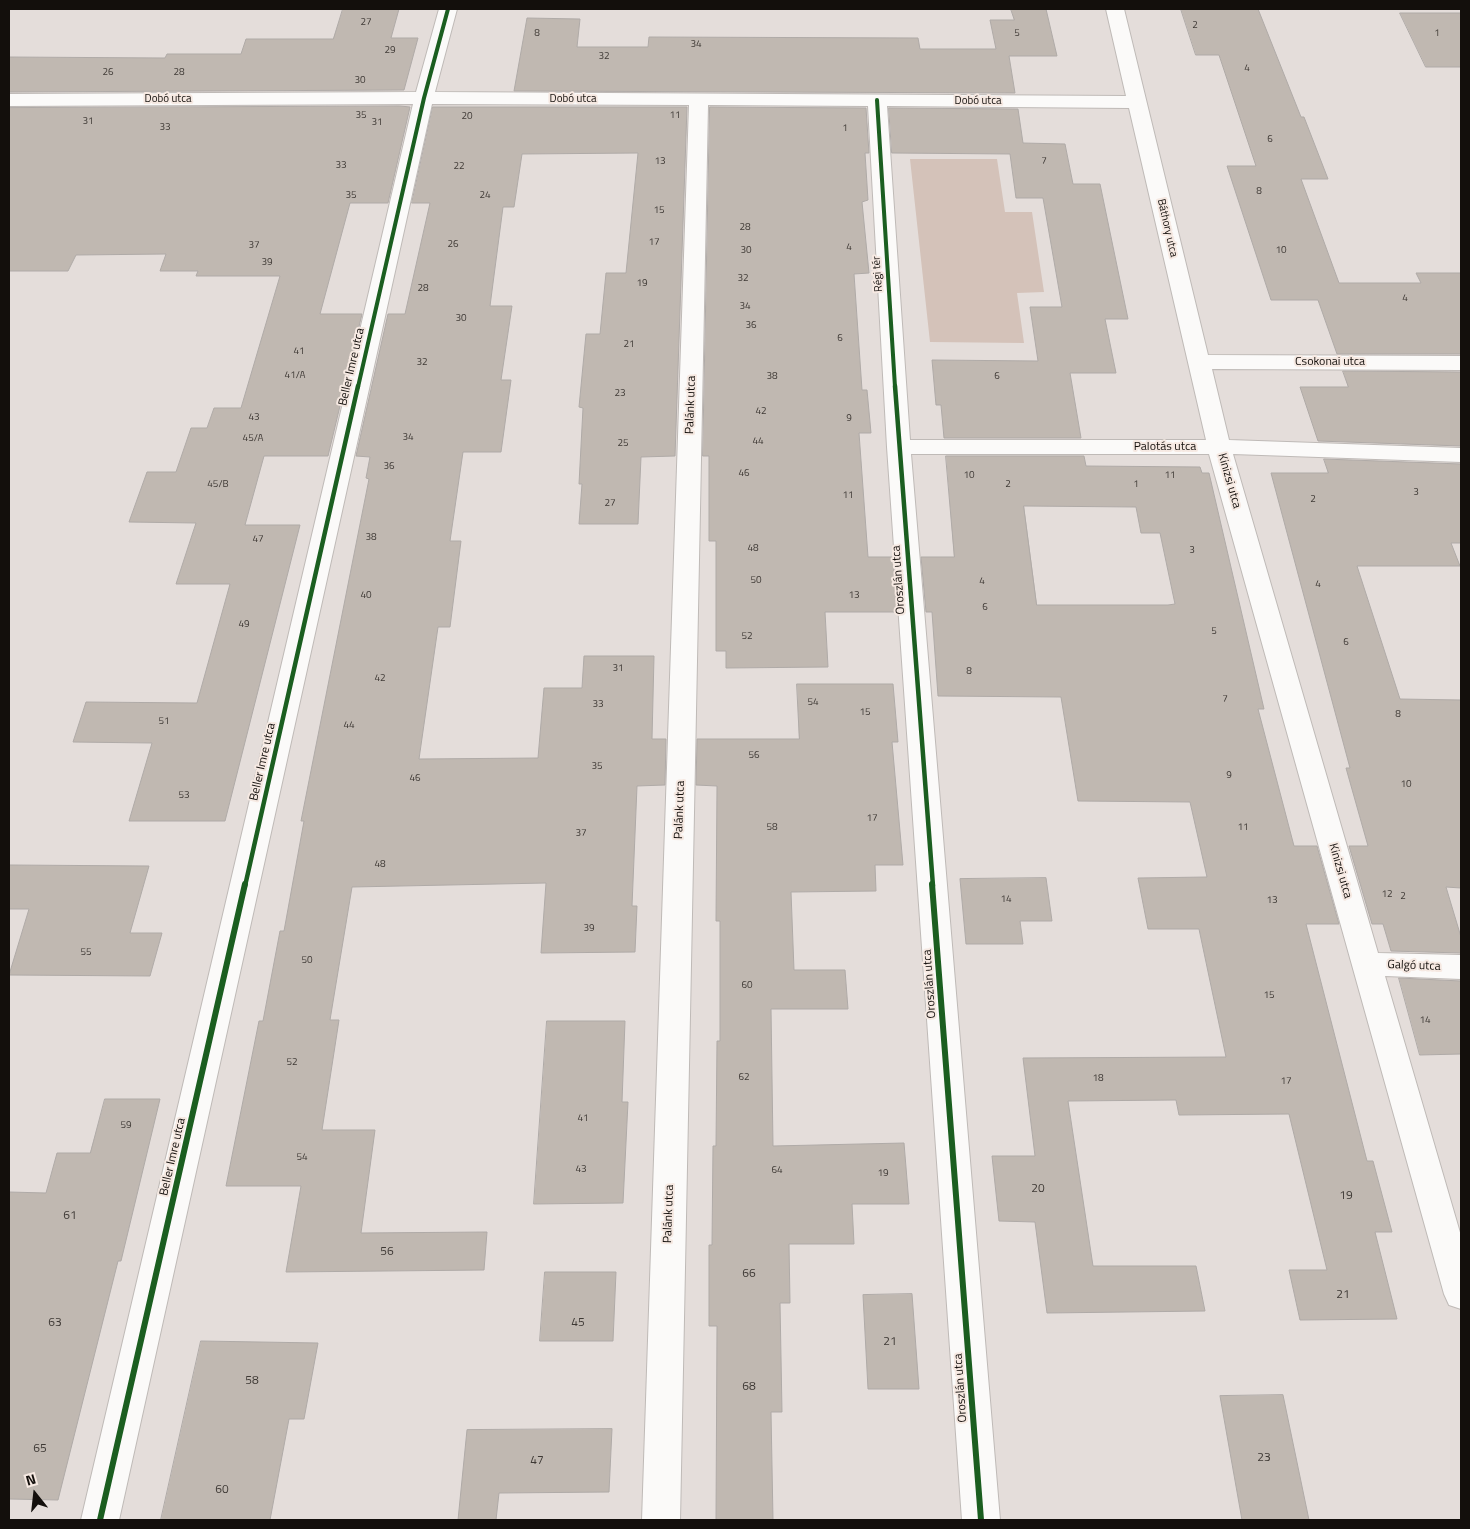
<!DOCTYPE html>
<meta charset="utf-8">
<style>
body{margin:0}
#map{position:relative;width:1470px;height:1529px;overflow:hidden;background:#e4ddda;font-family:"Titillium Web",sans-serif}
canvas{display:block}
.frame{position:absolute;inset:0;border:10px solid #130f0c;pointer-events:none}
.north{position:absolute;left:10px;top:1469px;width:50px;height:50px;-webkit-text-stroke:4px #f6e9e2;paint-order:stroke;rotate:344deg;font-size:14px;font-weight:700;line-height:20px;text-align:center;color:#130f0c}
.north::after{content:'';display:block;margin:auto;width:18px;height:22px;background:#130f0c;clip-path:polygon(50% 0,100% 100%,50% 72%,0 100%)}
</style>
<div id="map">
<canvas width="1470" height="1529"></canvas>
<div class="frame"></div>
<div class="north">N</div>
</div>
<script>
const c = document.querySelector('canvas').getContext('2d');
c.lineJoin = 'round';
function fill(path, color) {
  c.fillStyle = color;
  c.fill(path, 'evenodd');
}
function stroke(path, color, width, dash) {
  c.strokeStyle = color;
  c.lineWidth = width;
  c.lineCap = dash ? 'butt' : 'round';
  c.setLineDash(dash || []);
  c.stroke(path);
}
function label(font, color, halo, rows, align = 'center') {
  c.font = font + ' "Titillium Web",sans-serif';
  c.lineWidth = 4;
  c.setLineDash([]);
  c.textBaseline = 'middle';
  c.strokeStyle = halo;
  c.fillStyle = color;
  for (const [text, x, y, turn = 0] of rows) {
    c.save();
    c.translate(x, y);
    c.rotate((+turn || 0) * Math.PI / 180);
    c.textAlign = isNaN(turn) ? turn : align;
    if (halo) c.strokeText(text, 0, 0);
    c.fillText(text, 0, 0);
    c.restore();
  }
}
fill(new Path2D(`
 M 910,159 L 997,159 L 1005,212 L 1032,212 L 1044,292 L 1017,293 L 1024,343 L 930,342 Z`), '#d4c2b9');
const building = new Path2D(`
 M 343,9 L 399,9 L 391,38 L 418,38 L 404,90 L 9,92 L 9,57 L 165,58 L 167,54 L 241,54 L 246,39 L 333,39 Z
 M 1011,9 L 1046,9 L 1057,56 L 1009,56 L 1015,93 L 514,91 L 527,18 L 580,19 L 577,47 L 648,47 L 649,37 L 918,38 L 920,49 L 996,49 L 990,20 L 1014,20 Z
 M 1181,9 L 1258,9 L 1301,117 L 1304,117 L 1328,179 L 1301,179 L 1339,283 L 1421,283 L 1416,273 L 1461,273 L 1461,354 L 1337,354 L 1318,300 L 1271,300 L 1227,166 L 1256,166 L 1219,55 L 1196,55 Z
 M 1400,13 L 1461,13 L 1461,67 L 1426,67 Z
 M 400,106 L 410,107 L 388,203 L 350,203 L 320,314 L 362,314 L 328,456 L 264,456 L 245,525 L 300,525 L 225,821 L 129,821 L 152,743 L 73,742 L 86,702 L 197,703 L 230,584 L 176,584 L 196,523 L 129,522 L 147,472 L 176,472 L 191,428 L 207,428 L 214,408 L 241,408 L 280,276 L 196,276 L 198,271 L 160,271 L 166,254 L 76,255 L 68,271 L 9,271 L 9,108 Z
 M 433,107 L 687,107 L 675,456 L 641,457 L 638,524 L 579,524 L 582,484 L 579,484 L 583,408 L 579,407 L 586,334 L 600,334 L 606,273 L 626,273 L 638,153 L 522,154 L 514,207 L 503,207 L 490,306 L 512,306 L 501,380 L 511,380 L 501,452 L 463,452 L 450,541 L 461,541 L 450,627 L 438,627 L 419,759 L 538,758 L 544,688 L 582,688 L 584,656 L 654,656 L 652,739 L 666,739 L 665,785 L 637,786 L 632,906 L 637,906 L 635,952 L 541,953 L 546,883 L 352,887 L 330,1020 L 339,1020 L 322,1130 L 375,1130 L 361,1233 L 487,1232 L 484,1270 L 286,1272 L 301,1186 L 226,1186 L 259,1021 L 263,1021 L 280,931 L 284,931 L 304,821 L 301,821 L 369,479 L 366,478 L 370,457 L 356,456 L 388,314 L 405,314 L 430,203 L 412,203 Z
 M 710,107 L 866,108 L 869,153 L 865,153 L 868,200 L 862,202 L 869,273 L 854,274 L 862,390 L 867,390 L 871,433 L 859,433 L 868,557 L 893,557 L 897,612 L 825,612 L 828,667 L 726,668 L 726,651 L 716,651 L 716,541 L 709,541 L 709,456 L 703,456 Z
 M 889,108 L 1018,109 L 1023,143 L 1065,144 L 1073,184 L 1100,184 L 1128,319 L 1105,319 L 1116,373 L 1070,373 L 1081,438 L 944,438 L 941,405 L 936,405 L 932,360 L 1038,361 L 1030,307 L 1062,307 L 1043,198 L 1016,198 L 1010,154 L 892,153 Z
 M 1343,371 L 1461,372 L 1461,446 L 1318,441 L 1300,387 L 1348,387 Z
 M 946,456 L 1084,456 L 1086,466 L 1200,467 L 1202,473 L 1209,473 L 1264,709 L 1258,709 L 1294,846 L 1317,846 L 1339,924 L 1306,924 L 1367,1161 L 1373,1161 L 1392,1232 L 1375,1232 L 1397,1319 L 1300,1320 L 1289,1270 L 1327,1270 L 1289,1114 L 1179,1115 L 1176,1100 L 1068,1101 L 1093,1266 L 1196,1266 L 1205,1311 L 1047,1313 L 1035,1222 L 999,1221 L 992,1156 L 1035,1156 L 1023,1058 L 1226,1057 L 1199,929 L 1148,929 L 1138,878 L 1207,877 L 1190,802 L 1078,801 L 1061,697 L 938,696 L 932,612 L 926,612 L 921,557 L 954,557 ZM 1024,506 L 1136,507 L 1141,533 L 1160,533 L 1175,604 L 1168,605 L 1037,605 Z
 M 1324,459 L 1461,464 L 1461,543 L 1451,543 L 1460,566 L 1357,566 L 1400,699 L 1461,700 L 1461,888 L 1446,887 L 1461,937 L 1461,953 L 1391,951 L 1383,924 L 1372,924 L 1349,846 L 1368,846 L 1346,768 L 1350,768 L 1271,473 L 1328,473 Z
 M 797,684 L 893,684 L 898,742 L 892,742 L 903,865 L 875,865 L 876,891 L 791,892 L 794,970 L 845,970 L 848,1009 L 771,1009 L 773,1146 L 904,1143 L 909,1204 L 852,1204 L 854,1244 L 789,1244 L 790,1303 L 780,1303 L 782,1412 L 771,1412 L 773,1520 L 716,1520 L 717,1326 L 709,1326 L 709,1245 L 712,1245 L 713,1146 L 716,1146 L 717,1041 L 720,1041 L 720,921 L 716,921 L 717,786 L 696,785 L 697,739 L 799,739 Z
 M 9,865 L 149,866 L 130,933 L 162,933 L 150,976 L 9,975 L 29,909 L 9,909 Z
 M 1046,878 L 1052,921 L 1020,921 L 1023,944 L 966,944 L 960,879 Z
 M 1399,978 L 1461,981 L 1461,1054 L 1420,1055 Z
 M 547,1021 L 625,1021 L 622,1102 L 628,1102 L 623,1203 L 534,1204 Z
 M 105,1099 L 160,1099 L 121,1261 L 118,1261 L 58,1500 L 9,1499 L 9,1192 L 46,1193 L 57,1153 L 90,1153 Z
 M 545,1272 L 616,1272 L 613,1341 L 540,1341 Z
 M 912,1294 L 919,1389 L 868,1389 L 863,1295 Z
 M 201,1341 L 318,1343 L 304,1419 L 289,1419 L 270,1520 L 161,1520 Z
 M 1283,1395 L 1309,1520 L 1242,1520 L 1220,1396 Z
 M 612,1429 L 609,1492 L 499,1493 L 496,1520 L 458,1520 L 467,1430 Z`);
fill(building, '#c0b8b1');
stroke(building, '#afaaa7', 1);
const minor = new Path2D(`
 M 439,9 L 457,9 L 435,92 L 1126,96 L 1106,9 L 1124,9 L 1208,355 L 1461,356 L 1461,370 L 1212,369 L 1229,440 L 1461,448 L 1461,462 L 1233,454 L 1378,953 L 1461,955 L 1461,979 L 1385,976 L 1461,1236 L 1461,1309 L 1449,1305 L 1444,1294 L 1209,454 L 911,454 L 1000,1520 L 962,1520 L 887,447 L 868,106 L 708,105 L 680,1520 L 642,1520 L 689,105 L 432,104 L 119,1520 L 81,1520 L 413,104 L 9,106 L 9,94 L 416,92 ZM 887,106 L 1129,108 L 1206,440 L 910,440 Z`);
stroke(minor, '#bfbab7', 2);
fill(minor, '#fbfaf9');
stroke(new Path2D(`
 M 877,100 L 895,387
 M 358,387 L 424,98 L 448,9`), '#1b5e20', 4);
stroke(new Path2D(`
 M 895,386 L 933,886
 M 245,886 L 358,386`), '#1b5e20', 4.5);
stroke(new Path2D(`
 M 932,884 L 981,1520
 M 100,1520 L 245,884`), '#1b5e20', 6);
label('10px', '#3e3935', null, [
 ["27",366,23],
 ["2",1195,26],
 ["8",537,34],
 ["5",1017,34],
 ["1",1437,34],
 ["34",696,45],
 ["29",390,51],
 ["32",604,57],
 ["4",1247,69],
 ["26",108,73],
 ["28",179,73],
 ["30",360,81],
 ["35",361,116],
 ["11",675,116],
 ["20",467,117],
 ["31",88,122],
 ["31",377,123],
 ["33",165,128],
 ["1",845,129],
 ["6",1270,140],
 ["13",660,162],
 ["7",1044,162],
 ["33",341,166],
 ["22",459,167],
 ["8",1259,192],
 ["35",351,196],
 ["24",485,196],
 ["15",659,211],
 ["28",745,228],
 ["17",654,243],
 ["26",453,245],
 ["37",254,246],
 ["4",849,248],
 ["30",746,251],
 ["10",1281,251],
 ["39",267,263],
 ["32",743,279],
 ["19",642,284],
 ["28",423,289],
 ["4",1405,299],
 ["34",745,307],
 ["30",461,319],
 ["36",751,326],
 ["6",840,339],
 ["21",629,345],
 ["41",299,352],
 ["32",422,363],
 ["41/A",295,376],
 ["38",772,377],
 ["6",997,377],
 ["23",620,394],
 ["42",761,412],
 ["43",254,418],
 ["9",849,419],
 ["34",408,438],
 ["45/A",253,439],
 ["44",758,442],
 ["25",623,444],
 ["36",389,467],
 ["46",744,474],
 ["10",969,476],
 ["11",1170,476],
 ["45/B",218,485],
 ["2",1008,485],
 ["1",1136,485],
 ["3",1416,493],
 ["11",848,496],
 ["2",1313,500],
 ["27",610,504],
 ["38",371,538],
 ["47",258,540],
 ["48",753,549],
 ["3",1192,551],
 ["50",756,581],
 ["4",982,582],
 ["4",1318,585],
 ["40",366,596],
 ["13",854,596],
 ["6",985,608],
 ["49",244,625],
 ["5",1214,632],
 ["52",747,637],
 ["6",1346,643],
 ["31",618,669],
 ["8",969,672],
 ["42",380,679],
 ["7",1225,700],
 ["54",813,703],
 ["33",598,705],
 ["15",865,713],
 ["8",1398,715],
 ["51",164,722],
 ["44",349,726],
 ["56",754,756],
 ["35",597,767],
 ["9",1229,776],
 ["46",415,779],
 ["10",1406,785],
 ["53",184,796],
 ["17",872,819],
 ["58",772,828],
 ["11",1243,828],
 ["37",581,834],
 ["48",380,865],
 ["12",1387,895],
 ["2",1403,897],
 ["14",1006,900],
 ["13",1272,901],
 ["39",589,929],
 ["55",86,953],
 ["50",307,961],
 ["60",747,986],
 ["15",1269,996],
 ["14",1425,1021],
 ["52",292,1063],
 ["62",744,1078],
 ["18",1098,1079],
 ["17",1286,1082],
 ["41",583,1119],
 ["59",126,1126],
 ["54",302,1158],
 ["43",581,1170],
 ["64",777,1171],
 ["19",883,1174]
]);
label('11px', '#130f0c', '#f6e9e2', [
 ["Dobó utca",168,99],
 ["Dobó utca",573,99],
 ["Dobó utca",978,101],
 ["Báthory utca",1167,228,77],
 ["Régi tér",878,274,-94]
]);
label('12px', '#130f0c', '#f6e9e2', [
 ["Csokonai utca",1330,362],
 ["Beller Imre utca",352,367,-77],
 ["Palánk utca",691,405,-88],
 ["Palotás utca",1165,447],
 ["Kinizsi utca",1229,481,74],
 ["Oroszlán utca",899,580,-94],
 ["Beller Imre utca",263,762,-77],
 ["Palánk utca",680,810,-88],
 ["Kinizsi utca",1340,871,74],
 ["Galgó utca",1414,966,2],
 ["Oroszlán utca",930,984,-94],
 ["Beller Imre utca",173,1157,-77],
 ["Palánk utca",669,1214,-88],
 ["Oroszlán utca",961,1388,-94]
]);
label('12px', '#3e3935', null, [
 ["20",1038,1189],
 ["19",1346,1196],
 ["61",70,1216],
 ["56",387,1252],
 ["66",749,1274],
 ["21",1343,1295],
 ["63",55,1323],
 ["45",578,1323],
 ["21",890,1342],
 ["58",252,1381],
 ["68",749,1387],
 ["65",40,1449],
 ["23",1264,1458],
 ["47",537,1461],
 ["60",222,1490]
]);
</script>
